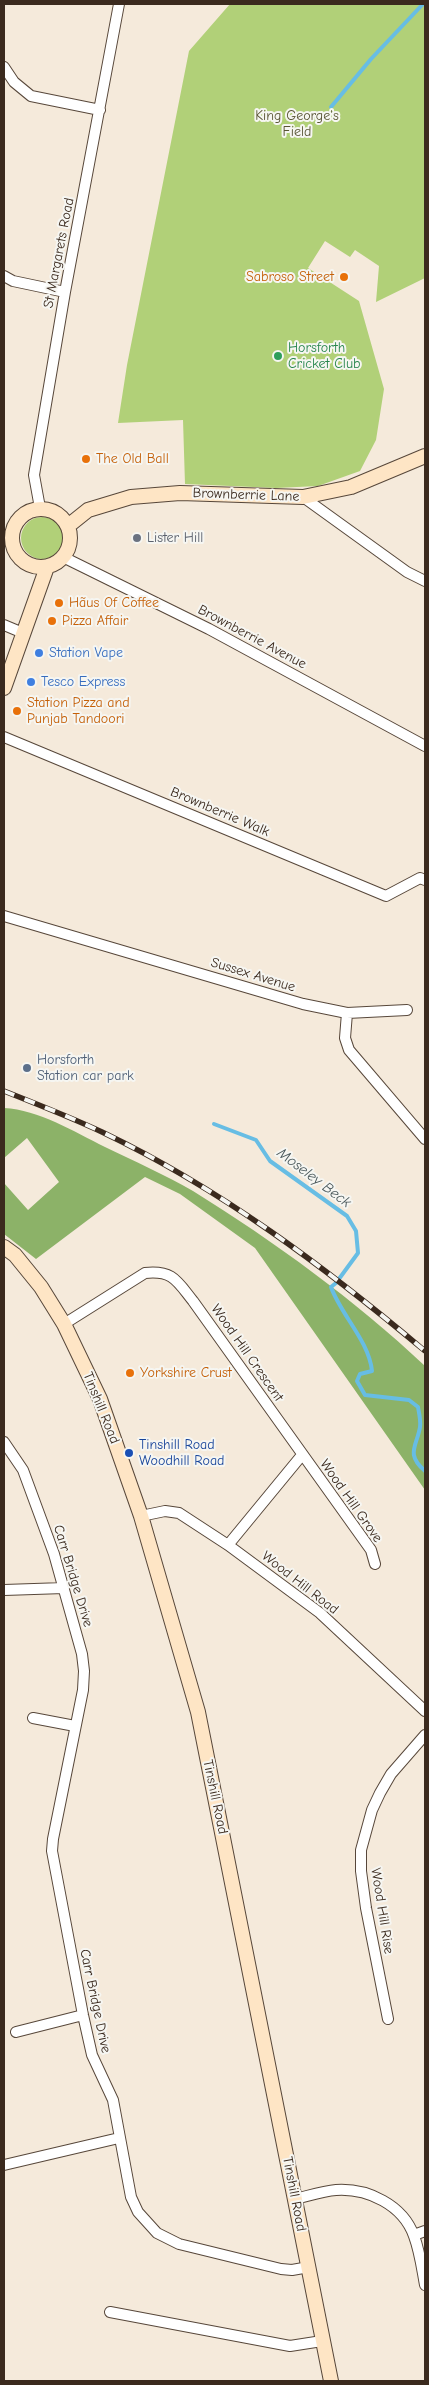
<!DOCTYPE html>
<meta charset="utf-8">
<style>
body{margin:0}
#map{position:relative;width:429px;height:2385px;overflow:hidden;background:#f5eadb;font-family:"Comic Neue",sans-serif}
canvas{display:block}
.frame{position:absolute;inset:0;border:5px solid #3b2a1e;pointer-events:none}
</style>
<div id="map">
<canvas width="429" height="2385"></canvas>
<div class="frame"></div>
</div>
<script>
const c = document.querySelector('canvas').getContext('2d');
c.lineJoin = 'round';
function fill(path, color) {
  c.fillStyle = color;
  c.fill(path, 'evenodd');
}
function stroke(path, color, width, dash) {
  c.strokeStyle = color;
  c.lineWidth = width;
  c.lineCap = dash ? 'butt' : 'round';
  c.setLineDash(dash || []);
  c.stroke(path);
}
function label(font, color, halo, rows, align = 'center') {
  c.font = font + ' "Comic Neue",sans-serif';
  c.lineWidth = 4;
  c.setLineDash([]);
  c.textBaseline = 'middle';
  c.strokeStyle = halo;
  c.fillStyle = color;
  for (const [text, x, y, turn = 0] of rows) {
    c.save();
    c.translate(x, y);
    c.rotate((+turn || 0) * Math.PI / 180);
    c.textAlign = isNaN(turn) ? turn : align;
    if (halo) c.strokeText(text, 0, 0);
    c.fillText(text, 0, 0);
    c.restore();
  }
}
fill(new Path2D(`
 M 230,4 L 425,4 L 425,278 L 376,302 L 379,266 L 355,250 L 350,257 L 325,241 L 308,268 L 359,301 L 384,389 L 376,440 L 360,471 L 318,486 L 276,488 L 185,484 L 183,420 L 118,423 L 127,365 L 189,51 Z
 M21 538a21 21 0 1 1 42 0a21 21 0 1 1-42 0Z`), '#b1d078');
fill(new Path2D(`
 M 4,1108 C 39,1110 73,1131 105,1147 C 134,1161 165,1175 193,1191 C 275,1242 355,1300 425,1366 L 425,1490 L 255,1248 L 180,1194 L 145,1177 L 36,1259 L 4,1234 L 4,1183 L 28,1210 L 59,1182 L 27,1138 L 4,1158 Z`), '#8cb268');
stroke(new Path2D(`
 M 331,107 L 371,59 L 423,4
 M 214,1124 L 256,1140 L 270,1161 L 347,1216 L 356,1231 L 358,1253 L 336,1283 L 331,1287 C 341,1315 369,1341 372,1371 L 360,1374 L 357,1381 L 365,1395 L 409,1400 L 418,1407 C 419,1413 421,1421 420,1427 C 417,1446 405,1454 425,1471`), '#67bde4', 4);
const street = new Path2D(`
 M 4,67 L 14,82 L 31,96 L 100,110
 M 4,276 L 13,281 L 65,292
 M 303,497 L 407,572 L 425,581
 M 40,508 L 34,475 L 65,292 L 119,4
 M 63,557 L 209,629 L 425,746
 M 4,625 L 23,633
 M 4,737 L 386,896 L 420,878 L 425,880
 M 4,916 L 303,1004 L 347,1013 L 345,1038 L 349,1050 L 425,1139
 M 347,1013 L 407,1010
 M 64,1324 L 145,1273 C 173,1270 177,1281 193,1301 L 371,1550 L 375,1564
 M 4,1442 L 23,1470 L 54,1554 L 82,1654 L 84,1671 L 83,1690 L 53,1839 L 52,1851 L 83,2015 L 92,2055 L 113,2100 L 131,2197 L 138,2212 L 157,2233 L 179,2244 L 281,2269 L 292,2270 L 309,2267
 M 141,1516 L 165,1511 L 179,1513 L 228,1545 L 320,1613 L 425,1711
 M 228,1545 L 302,1455
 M 4,1590 L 64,1588
 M 33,1718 L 75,1726
 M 388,2019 L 366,1908 L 361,1871 L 361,1850 L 372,1810 L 380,1793 L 391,1774 L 425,1735
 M 16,2032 L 83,2015
 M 4,2165 L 119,2138
 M 295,2199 C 308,2196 323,2191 336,2190 C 368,2188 403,2205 414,2236 C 420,2252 422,2269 425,2285
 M 414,2235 L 425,2231
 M 110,2312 L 290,2346 L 322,2341`);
const secondary = new Path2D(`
 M12 538a29 29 0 1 1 58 0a29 29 0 1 1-58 0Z
 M 68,526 L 88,510 L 131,497 L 180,493 L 303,497 L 351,487 L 425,456
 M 4,688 L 47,567
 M 4,1247 L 15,1255 L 41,1287 L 64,1324 L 100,1399 L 141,1516 L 198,1712 L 331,2381`);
stroke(street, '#57473a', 12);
stroke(secondary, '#57473a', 16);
stroke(street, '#fff', 10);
stroke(secondary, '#fee5c5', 14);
const rail = new Path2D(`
 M 4,1091 C 37,1104 70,1117 102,1132 C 221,1189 325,1267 425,1351`);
stroke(rail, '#3b2a1e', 5.5);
stroke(rail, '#f6f6f2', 4, [11]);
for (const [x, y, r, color] of [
 [344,277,5,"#e8710a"],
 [278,356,5,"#2e9e5b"],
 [86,459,5,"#e8710a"],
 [137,538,5,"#6b7280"],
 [59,603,5,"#e8710a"],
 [52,621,5,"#e8710a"],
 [39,653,5,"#3f7fe0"],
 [31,682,5,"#3f7fe0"],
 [17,711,5,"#e8710a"],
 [27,1068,5,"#5c6f8a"],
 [130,1373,5,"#e8710a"],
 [129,1453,5,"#1a4fb4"]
]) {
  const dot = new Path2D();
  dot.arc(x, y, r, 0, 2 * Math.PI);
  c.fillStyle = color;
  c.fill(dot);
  stroke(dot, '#f6f6f2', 2);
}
label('14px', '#585434', '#f6f6f2', [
 ["King George's",297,116],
 ["Field",297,132]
]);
label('14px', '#3b2a1e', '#f6f6f2', [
 ["St Margarets Road",59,253,-79],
 ["Brownberrie Lane",246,495,2],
 ["Brownberrie Avenue",252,637,28],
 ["Brownberrie Walk",220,812,23],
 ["Sussex Avenue",253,975,17],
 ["Wood Hill Crescent",247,1353,55],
 ["Tinshill Road",101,1408,68],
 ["Wood Hill Grove",351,1501,55],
 ["Carr Bridge Drive",73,1576,73],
 ["Wood Hill Road",300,1583,38],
 ["Tinshill Road",215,1797,78],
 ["Wood Hill Rise",382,1911,81],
 ["Carr Bridge Drive",95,2001,78],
 ["Tinshill Road",294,2194,79]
]);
label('14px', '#c56008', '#f6f6f2', [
 ["Sabroso Street",334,277,"right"],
 ["The Old Ball",96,459],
 ["Hãus Of Coffee",69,603],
 ["Pizza Affair",62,621],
 ["Station Pizza and",27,703],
 ["Punjab Tandoori",27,719],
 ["Yorkshire Crust",140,1373]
], 'left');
label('14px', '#27864d', '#f6f6f2', [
 ["Horsforth",288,348],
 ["Cricket Club",288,364]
], 'left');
label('14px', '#5b616d', '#f6f6f2', [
 ["Lister Hill",147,538]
], 'left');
label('14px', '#366cbe', '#f6f6f2', [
 ["Station Vape",49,653],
 ["Tesco Express",41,682]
], 'left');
label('14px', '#4e5e75', '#f6f6f2', [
 ["Horsforth",37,1060],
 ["Station car park",37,1076]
], 'left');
label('14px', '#164399', '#f6f6f2', [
 ["Tinshill Road",139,1445],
 ["Woodhill Road",139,1461]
], 'left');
label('italic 15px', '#485659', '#f6f6f2', [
 ["Moseley Beck",314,1178,37]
]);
</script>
